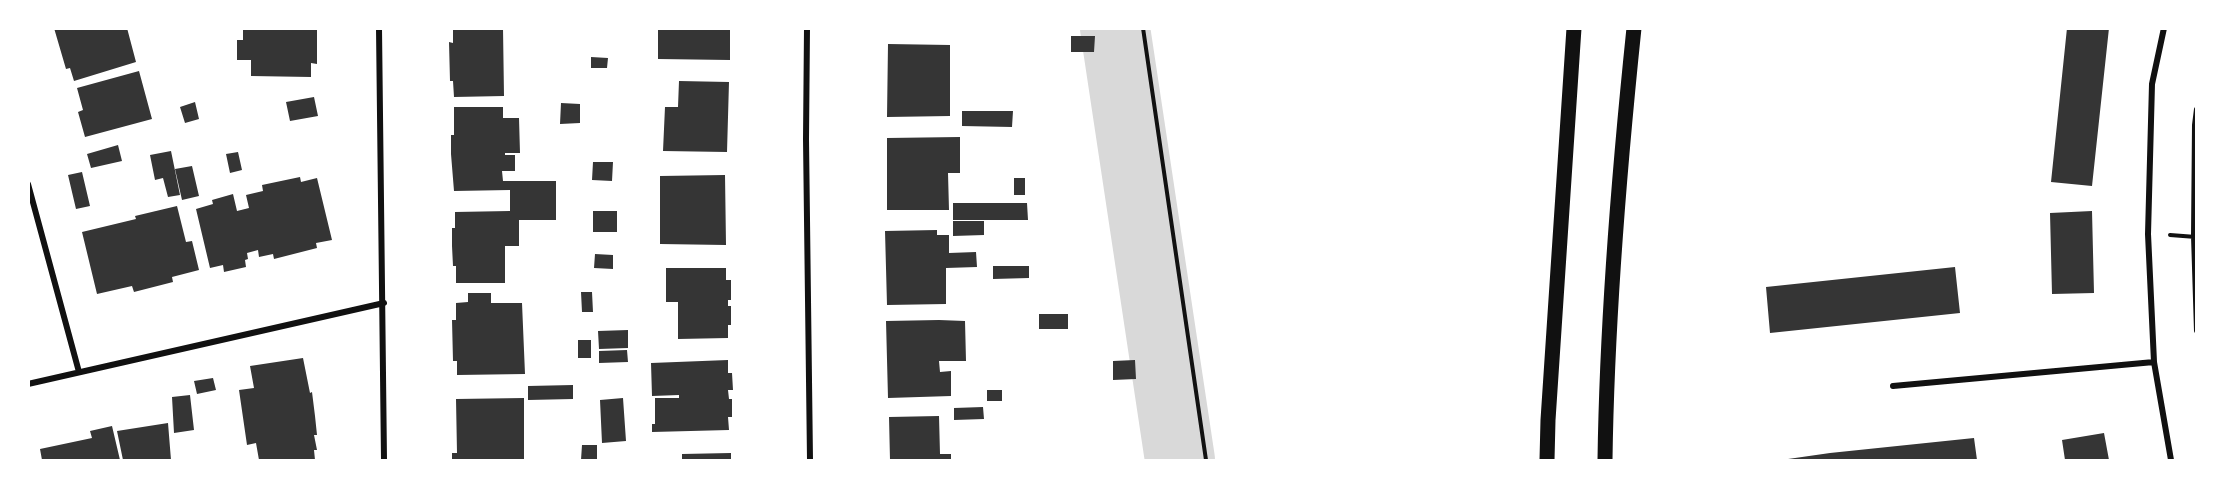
<!DOCTYPE html>
<style>
body{margin:0}
#map{position:relative;width:2225px;height:489px;overflow:hidden;background:#fff;font-family:Overpass,sans-serif}
canvas{display:block}
.frame{position:absolute;inset:0;border:30px solid #fff;pointer-events:none}
</style>
<div id="map">
<canvas width="2225" height="489"></canvas>
<div class="frame"></div>
</div>
<script>
const c = document.querySelector('canvas').getContext('2d');
c.lineJoin = 'round';
function stroke(path, color, width, dash) {
  c.strokeStyle = color;
  c.lineWidth = width;
  c.lineCap = dash ? 'butt' : 'round';
  c.setLineDash(dash || []);
  c.stroke(path);
}
function fill(path, color) {
  c.fillStyle = color;
  c.fill(path, 'evenodd');
}
stroke(new Path2D(`
 M 1115,28 L 1180,460`), '#d9d9d9', 70);
fill(new Path2D(`
 M 54,28 L 127,28 L 136,62 L 74,81 L 70,68 L 66,69 Z
 M 243,28 L 317,28 L 317,64 L 311,63 L 311,77 L 251,76 L 251,60 L 237,60 L 237,40 L 243,40 Z
 M 453,28 L 503,28 L 504,96 L 454,97 L 453,81 L 450,81 L 449,42 L 453,43 Z
 M 658,28 L 730,28 L 730,60 L 658,59 Z
 M 2067,28 L 2109,28 L 2092,186 L 2051,182 Z
 M 1071,36 L 1095,36 L 1094,52 L 1071,52 Z
 M 888,44 L 950,45 L 950,116 L 887,117 Z
 M 591,57 L 608,58 L 607,68 L 591,68 Z
 M 139,71 L 152,119 L 85,137 L 78,112 L 83,110 L 77,88 Z
 M 679,81 L 729,82 L 727,152 L 663,151 L 665,107 L 678,107 Z
 M 314,97 L 318,116 L 290,121 L 286,102 Z
 M 195,102 L 199,119 L 185,123 L 180,107 Z
 M 561,103 L 580,104 L 580,123 L 560,124 Z
 M 454,107 L 503,107 L 503,118 L 519,118 L 520,153 L 505,153 L 505,155 L 515,155 L 515,171 L 502,171 L 503,181 L 556,181 L 556,220 L 519,220 L 519,246 L 505,246 L 505,283 L 456,283 L 456,266 L 453,266 L 452,246 L 452,228 L 455,228 L 455,212 L 510,211 L 510,190 L 454,191 L 451,154 L 451,135 L 454,135 Z
 M 962,111 L 1013,111 L 1012,127 L 962,126 Z
 M 960,137 L 960,173 L 948,173 L 949,210 L 887,210 L 887,138 Z
 M 118,145 L 122,161 L 91,168 L 87,154 Z
 M 171,151 L 180,195 L 168,197 L 163,178 L 155,180 L 150,155 Z
 M 238,152 L 242,170 L 230,173 L 226,154 Z
 M 593,162 L 613,162 L 612,181 L 592,180 Z
 M 192,166 L 199,196 L 182,200 L 175,169 Z
 M 82,172 L 90,206 L 76,209 L 68,175 Z
 M 725,175 L 726,245 L 660,244 L 660,176 Z
 M 300,177 L 301,182 L 317,178 L 332,240 L 316,243 L 317,248 L 274,259 L 273,254 L 259,257 L 258,250 L 247,253 L 248,259 L 245,260 L 246,267 L 224,272 L 223,265 L 210,268 L 196,209 L 213,204 L 212,200 L 233,194 L 237,211 L 249,208 L 246,195 L 263,191 L 262,185 Z
 M 1014,178 L 1025,178 L 1025,195 L 1014,195 Z
 M 953,203 L 1027,203 L 1028,220 L 953,220 Z
 M 177,206 L 186,242 L 192,241 L 199,270 L 172,277 L 173,282 L 134,292 L 132,286 L 97,294 L 82,232 L 136,219 L 135,216 Z
 M 593,211 L 617,211 L 617,232 L 593,232 Z
 M 2092,211 L 2094,293 L 2052,294 L 2050,213 Z
 M 953,221 L 984,221 L 984,235 L 953,236 Z
 M 937,230 L 937,235 L 949,235 L 949,253 L 976,252 L 977,267 L 946,268 L 946,304 L 887,305 L 885,231 Z
 M 595,254 L 613,255 L 613,269 L 594,268 Z
 M 993,266 L 1029,266 L 1029,278 L 993,279 Z
 M 1955,267 L 1960,313 L 1770,333 L 1766,287 Z
 M 666,268 L 726,268 L 726,280 L 731,280 L 731,300 L 728,300 L 728,306 L 731,306 L 731,325 L 728,325 L 728,338 L 678,339 L 678,302 L 666,302 Z
 M 581,292 L 592,292 L 593,312 L 582,312 Z
 M 468,293 L 491,293 L 491,303 L 522,303 L 525,374 L 457,375 L 457,361 L 453,361 L 452,320 L 456,320 L 456,303 L 468,302 Z
 M 1039,314 L 1068,314 L 1068,329 L 1039,329 Z
 M 939,320 L 965,321 L 966,361 L 939,361 L 940,372 L 951,371 L 951,396 L 888,398 L 886,321 Z
 M 628,330 L 628,348 L 599,349 L 598,331 Z
 M 578,340 L 591,340 L 591,358 L 578,358 Z
 M 627,350 L 628,362 L 599,363 L 599,351 Z
 M 303,358 L 310,393 L 312,392 L 315,416 L 317,435 L 314,435 L 317,450 L 314,450 L 315,460 L 259,460 L 256,443 L 247,445 L 239,390 L 254,388 L 250,366 Z
 M 728,360 L 728,373 L 732,373 L 733,390 L 728,390 L 729,399 L 732,399 L 732,417 L 728,417 L 729,430 L 652,432 L 652,424 L 655,424 L 655,398 L 679,398 L 679,395 L 652,396 L 651,363 Z
 M 1135,360 L 1136,379 L 1113,380 L 1113,361 Z
 M 213,378 L 216,390 L 197,394 L 194,381 Z
 M 573,385 L 573,399 L 528,400 L 528,386 Z
 M 987,390 L 1002,390 L 1002,401 L 987,401 Z
 M 190,395 L 194,430 L 174,433 L 172,397 Z
 M 524,398 L 524,460 L 452,460 L 452,453 L 457,453 L 456,399 Z
 M 623,398 L 626,441 L 602,443 L 600,400 Z
 M 983,407 L 984,419 L 954,420 L 954,408 Z
 M 939,416 L 940,454 L 951,454 L 951,460 L 890,460 L 889,417 Z
 M 168,423 L 171,460 L 123,460 L 117,431 Z
 M 112,426 L 120,460 L 42,460 L 40,449 L 92,438 L 90,431 Z
 M 2104,433 L 2109,460 L 2065,460 L 2062,440 Z
 M 1974,438 L 1977,460 L 1781,460 L 1830,453 Z
 M 582,445 L 597,445 L 597,460 L 581,460 Z
 M 731,453 L 731,460 L 682,460 L 682,454 Z`), '#353535');
stroke(new Path2D(`
 M 1143,28 L 1206,460
 M 2196,109 L 2194,125 L 2193,236 L 2196,331
 M 2170,235 L 2196,237`), '#111', 4);
stroke(new Path2D(`
 M 379,28 L 384,460
 M 807,28 L 806,139 L 810,460
 M 2164,28 L 2152,84 L 2148,234 L 2154,362 L 2171,460
 M 28,184 L 79,372
 M 28,384 L 384,303
 M 1893,386 L 2154,362`), '#111', 6);
stroke(new Path2D(`
 M 1547,460 L 1548,420 L 1574,28
 M 1605,460 C 1607,316 1619,172 1634,28`), '#111', 15);
</script>
